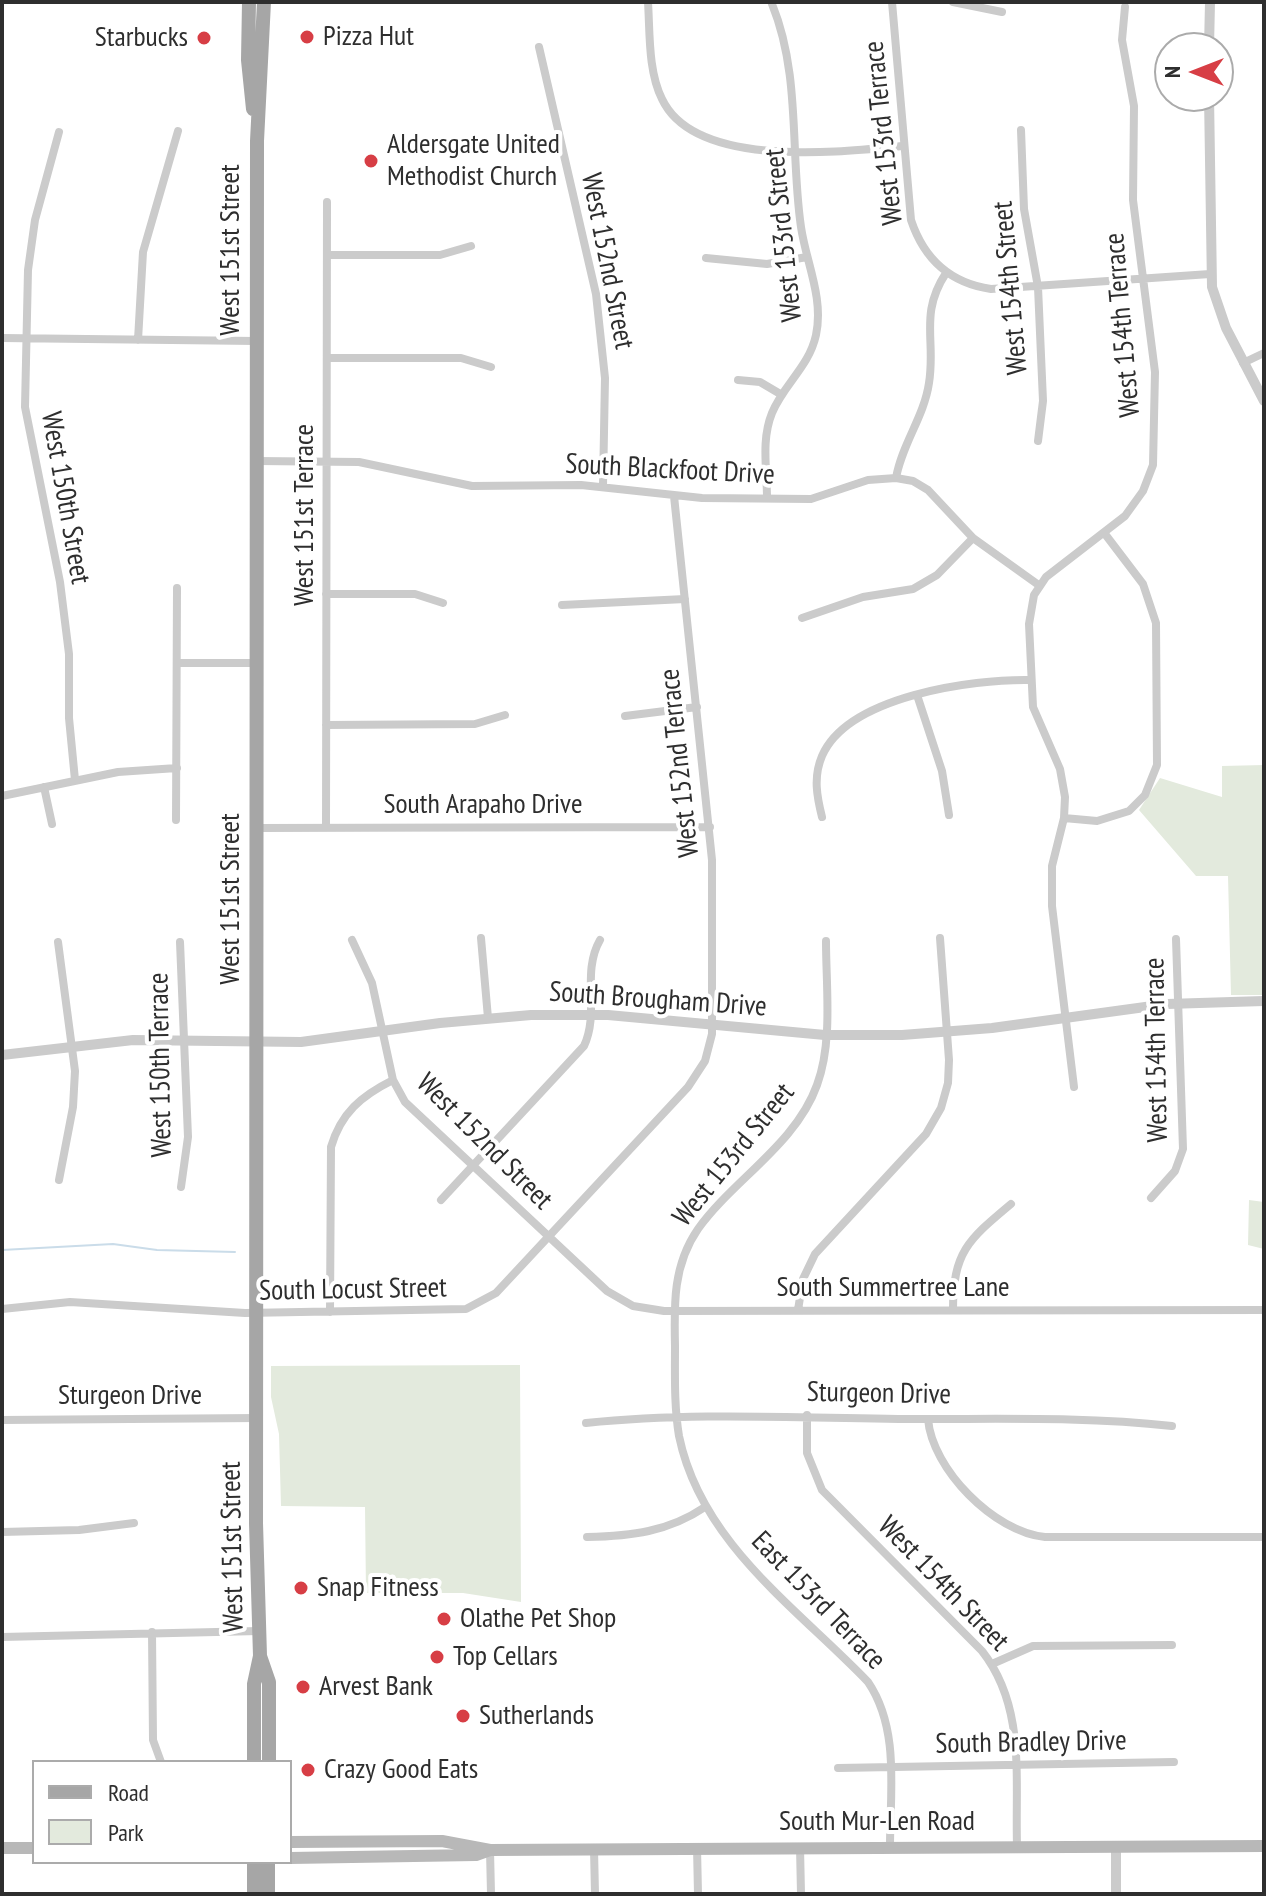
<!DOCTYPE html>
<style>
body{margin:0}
#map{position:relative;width:1266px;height:1896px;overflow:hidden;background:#fff;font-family:"PT Sans Narrow",sans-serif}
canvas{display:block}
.frame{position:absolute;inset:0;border:4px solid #2e2e2e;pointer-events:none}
.legend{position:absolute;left:32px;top:1760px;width:260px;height:104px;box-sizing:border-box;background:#fff;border:2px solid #ababab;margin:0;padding:10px 14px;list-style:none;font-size:24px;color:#2e2e2e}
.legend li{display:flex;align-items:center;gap:16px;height:40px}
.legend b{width:40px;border:2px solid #ababab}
.north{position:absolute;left:1154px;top:32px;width:80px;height:80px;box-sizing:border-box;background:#fff;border:2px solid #ababab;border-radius:50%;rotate:270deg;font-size:22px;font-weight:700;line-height:32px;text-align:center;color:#2e2e2e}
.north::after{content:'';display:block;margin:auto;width:28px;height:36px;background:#d73e45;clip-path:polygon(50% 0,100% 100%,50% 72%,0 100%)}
</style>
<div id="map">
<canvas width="1266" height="1896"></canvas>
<div class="frame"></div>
<ul class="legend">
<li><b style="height:10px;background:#a6a6a6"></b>Road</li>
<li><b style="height:22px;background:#e3eadd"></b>Park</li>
</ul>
<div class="north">N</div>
</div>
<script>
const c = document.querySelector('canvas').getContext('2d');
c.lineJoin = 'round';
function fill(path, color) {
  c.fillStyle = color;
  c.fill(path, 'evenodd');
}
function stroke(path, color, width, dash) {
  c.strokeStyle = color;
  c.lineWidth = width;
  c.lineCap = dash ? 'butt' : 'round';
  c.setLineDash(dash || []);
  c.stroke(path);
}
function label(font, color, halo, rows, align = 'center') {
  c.font = font + ' "PT Sans Narrow",sans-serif';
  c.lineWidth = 8;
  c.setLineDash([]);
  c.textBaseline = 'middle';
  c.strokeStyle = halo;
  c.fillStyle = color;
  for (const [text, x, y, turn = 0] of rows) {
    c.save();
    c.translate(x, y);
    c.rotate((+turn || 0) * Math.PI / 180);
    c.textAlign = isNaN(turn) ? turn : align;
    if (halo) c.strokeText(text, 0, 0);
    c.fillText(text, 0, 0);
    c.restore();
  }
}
fill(new Path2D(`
 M 1264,765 L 1264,995 L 1231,995 L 1228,876 L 1196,876 L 1139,810 L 1160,778 L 1222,797 L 1222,766 Z
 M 1249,1200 L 1264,1202 L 1264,1249 L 1248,1245 Z
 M 520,1365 L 521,1602 L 463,1593 L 366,1593 L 365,1507 L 281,1506 L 279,1434 L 271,1397 L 271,1366 Z`), '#e3eadd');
stroke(new Path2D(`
 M 2,1250 L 113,1244 L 157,1250 L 235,1252`), '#cadce9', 2);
stroke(new Path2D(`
 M 648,2 C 650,33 648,71 662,99 C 695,169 840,152 903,146
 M 892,2 L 911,220 C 924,259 950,283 991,289 L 1210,274
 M 953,2 L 1002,12
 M 539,47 L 596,294 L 605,378 L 603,486
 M 1021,130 L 1024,209 L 1038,287 L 1043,401 L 1038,441
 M 59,132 L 35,220 L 28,270 L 25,407 L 60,582 L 69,654 L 69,718 L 75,780
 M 327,255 L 440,255 L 471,246
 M 706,258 L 767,264 L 807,257
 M 2,338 L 256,341
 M 138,340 L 143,252 L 178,131
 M 327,358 L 461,358 L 491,367
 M 1243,363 L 1264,353
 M 738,380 L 760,382 L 782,395
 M 257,461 L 359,462 L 472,486 L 581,485 L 702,498 L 811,499 L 868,480 L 896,478 L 913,481 L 928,490 L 973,538 L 1040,586
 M 896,478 C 902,444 924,417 929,383 C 936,340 919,314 946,273
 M 767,498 C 767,469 761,440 772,413 C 784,384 809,367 816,335 C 824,298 806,262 801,227 C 790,153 801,75 772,4
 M 326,594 L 415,594 L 443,603
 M 562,605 L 685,599
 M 802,618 L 863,597 L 913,589 L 937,575 L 973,538
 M 177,663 L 256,663
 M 917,695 L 942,771 L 949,815
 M 625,716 L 697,707
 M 326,725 L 475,724 L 505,715
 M 44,787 L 52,824
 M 2,796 L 118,772 L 177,768
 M 822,817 C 817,797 813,777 822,756 C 848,696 972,679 1030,680
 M 1064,818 L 1097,821 L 1129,811 L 1145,795 L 1157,765 L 1156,623 L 1143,584 L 1105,534
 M 176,820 L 177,588
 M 256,828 L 710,827
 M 326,828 L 327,202
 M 481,938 L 488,1018
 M 352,940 L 372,983 L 393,1080 L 405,1102 L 607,1291 L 633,1306 L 664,1311 L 1264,1310
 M 826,941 C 826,987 833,1042 817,1085 C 796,1144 733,1180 698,1229 C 673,1265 674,1304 675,1346 C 675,1376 674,1406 679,1436 C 701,1543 797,1608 868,1682 C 900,1729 890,1792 890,1846
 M 58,942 L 75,1071 L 73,1107 L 59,1180
 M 180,942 L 188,1137 L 181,1187
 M 1074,1087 L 1052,906 L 1052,866 L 1064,818 L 1065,797 L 1060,769 L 1033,707 L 1029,624 L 1034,595 L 1046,577 L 1125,516 L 1143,491 L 1153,465 L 1155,372 L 1133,200 L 1134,106 L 1122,40 L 1125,7
 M 1151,1198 L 1175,1171 L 1183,1149 L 1176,939
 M 441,1200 L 584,1046 C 600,1012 581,973 600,940
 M 2,1309 L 70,1302 L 245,1313 L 466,1309 L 496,1293 L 688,1087 L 705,1061 L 712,1034 L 712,860 L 674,496
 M 798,1310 L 803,1279 L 815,1254 L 926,1134 L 941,1108 L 948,1083 L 949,1060 L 940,938
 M 953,1310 C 953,1252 968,1240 1011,1204
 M 330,1312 L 331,1147 C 341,1113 361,1096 393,1080
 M 807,1415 L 807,1453 L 822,1490 L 982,1651 C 1026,1707 1015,1778 1017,1846
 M 928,1419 C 932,1469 994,1532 1045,1537 L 1264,1537
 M 2,1420 L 258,1418
 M 586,1423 C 700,1411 813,1419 928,1419 C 1010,1419 1090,1417 1172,1426
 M 2,1532 L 79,1530 L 134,1523
 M 587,1537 C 631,1536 668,1532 705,1507
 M 152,1632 L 153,1740 L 161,1762
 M 2,1637 L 259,1631
 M 992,1664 L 1033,1646 L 1172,1645
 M 838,1768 L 1174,1762
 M 697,1847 L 698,1894
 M 800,1847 L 801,1894
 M 594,1849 L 595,1894
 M 490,1850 L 491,1894`), '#cbcbcb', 8);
stroke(new Path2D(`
 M 1209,48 L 1210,2
 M 1209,96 L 1212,287 L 1226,328 L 1264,401
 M 2,1055 L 133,1040 L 301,1042 L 440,1023 L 531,1015 L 608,1015 L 825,1035 L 902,1035 L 992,1028 L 1167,1004 L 1264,1001
 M 1116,1846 L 1116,1894`), '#cbcbcb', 10);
stroke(new Path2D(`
 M 290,1842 L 442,1841 L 490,1850 L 1264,1846
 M 2,1848 L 34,1848
 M 290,1858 L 476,1855 L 490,1850`), '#b8b8b8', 12);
stroke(new Path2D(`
 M 249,2 L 248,60 L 253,109
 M 260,1656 L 269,1682 L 269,1762
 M 254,1762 L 254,1684 L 260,1656 L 256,1523 L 257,141 L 264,2
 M 254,1862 L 254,1894
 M 268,1894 L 268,1862`), '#a6a6a6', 14);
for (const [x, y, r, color] of [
 [307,37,8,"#d73e45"],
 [204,38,8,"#d73e45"],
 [371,161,8,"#d73e45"],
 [301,1588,8,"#d73e45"],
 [444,1619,8,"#d73e45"],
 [437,1657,8,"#d73e45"],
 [303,1687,8,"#d73e45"],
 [463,1716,8,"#d73e45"],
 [308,1770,8,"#d73e45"]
]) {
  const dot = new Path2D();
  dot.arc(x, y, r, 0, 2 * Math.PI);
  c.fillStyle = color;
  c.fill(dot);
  stroke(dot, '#fff', 3);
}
label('28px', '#2e2e2e', '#fff', [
 ["Pizza Hut",323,37],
 ["Starbucks",188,38,"right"],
 ["Aldersgate United",387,145],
 ["Methodist Church",387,177],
 ["Snap Fitness",317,1588],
 ["Olathe Pet Shop",460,1619],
 ["Top Cellars",453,1657],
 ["Arvest Bank",319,1687],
 ["Sutherlands",479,1716],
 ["Crazy Good Eats",324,1770]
], 'left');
label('28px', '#2e2e2e', '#fff', [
 ["West 153rd Terrace",884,133,-96],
 ["West 153rd Street",784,235,-96],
 ["West 151st Street",231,250,-90],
 ["West 152nd Street",607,261,79],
 ["West 154th Street",1011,288,-95],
 ["West 154th Terrace",1123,325,-95],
 ["South Blackfoot Drive",670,470,3],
 ["West 150th Street",65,498,80],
 ["West 151st Terrace",305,515,-90],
 ["West 152nd Terrace",680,763,-96],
 ["South Arapaho Drive",483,805],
 ["West 151st Street",231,899,-90],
 ["South Brougham Drive",658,1000,4],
 ["West 154th Terrace",1157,1050,-91],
 ["West 150th Terrace",161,1065,-91],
 ["West 152nd Street",484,1142,45],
 ["West 153rd Street",734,1155,-51],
 ["South Summertree Lane",893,1288],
 ["South Locust Street",353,1290,-1],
 ["Sturgeon Drive",879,1394,1],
 ["Sturgeon Drive",130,1396],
 ["West 151st Street",233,1547,-91],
 ["West 154th Street",943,1584,46],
 ["East 153rd Terrace",818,1601,46],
 ["South Bradley Drive",1031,1743,-1],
 ["South Mur-Len Road",877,1822]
]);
</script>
